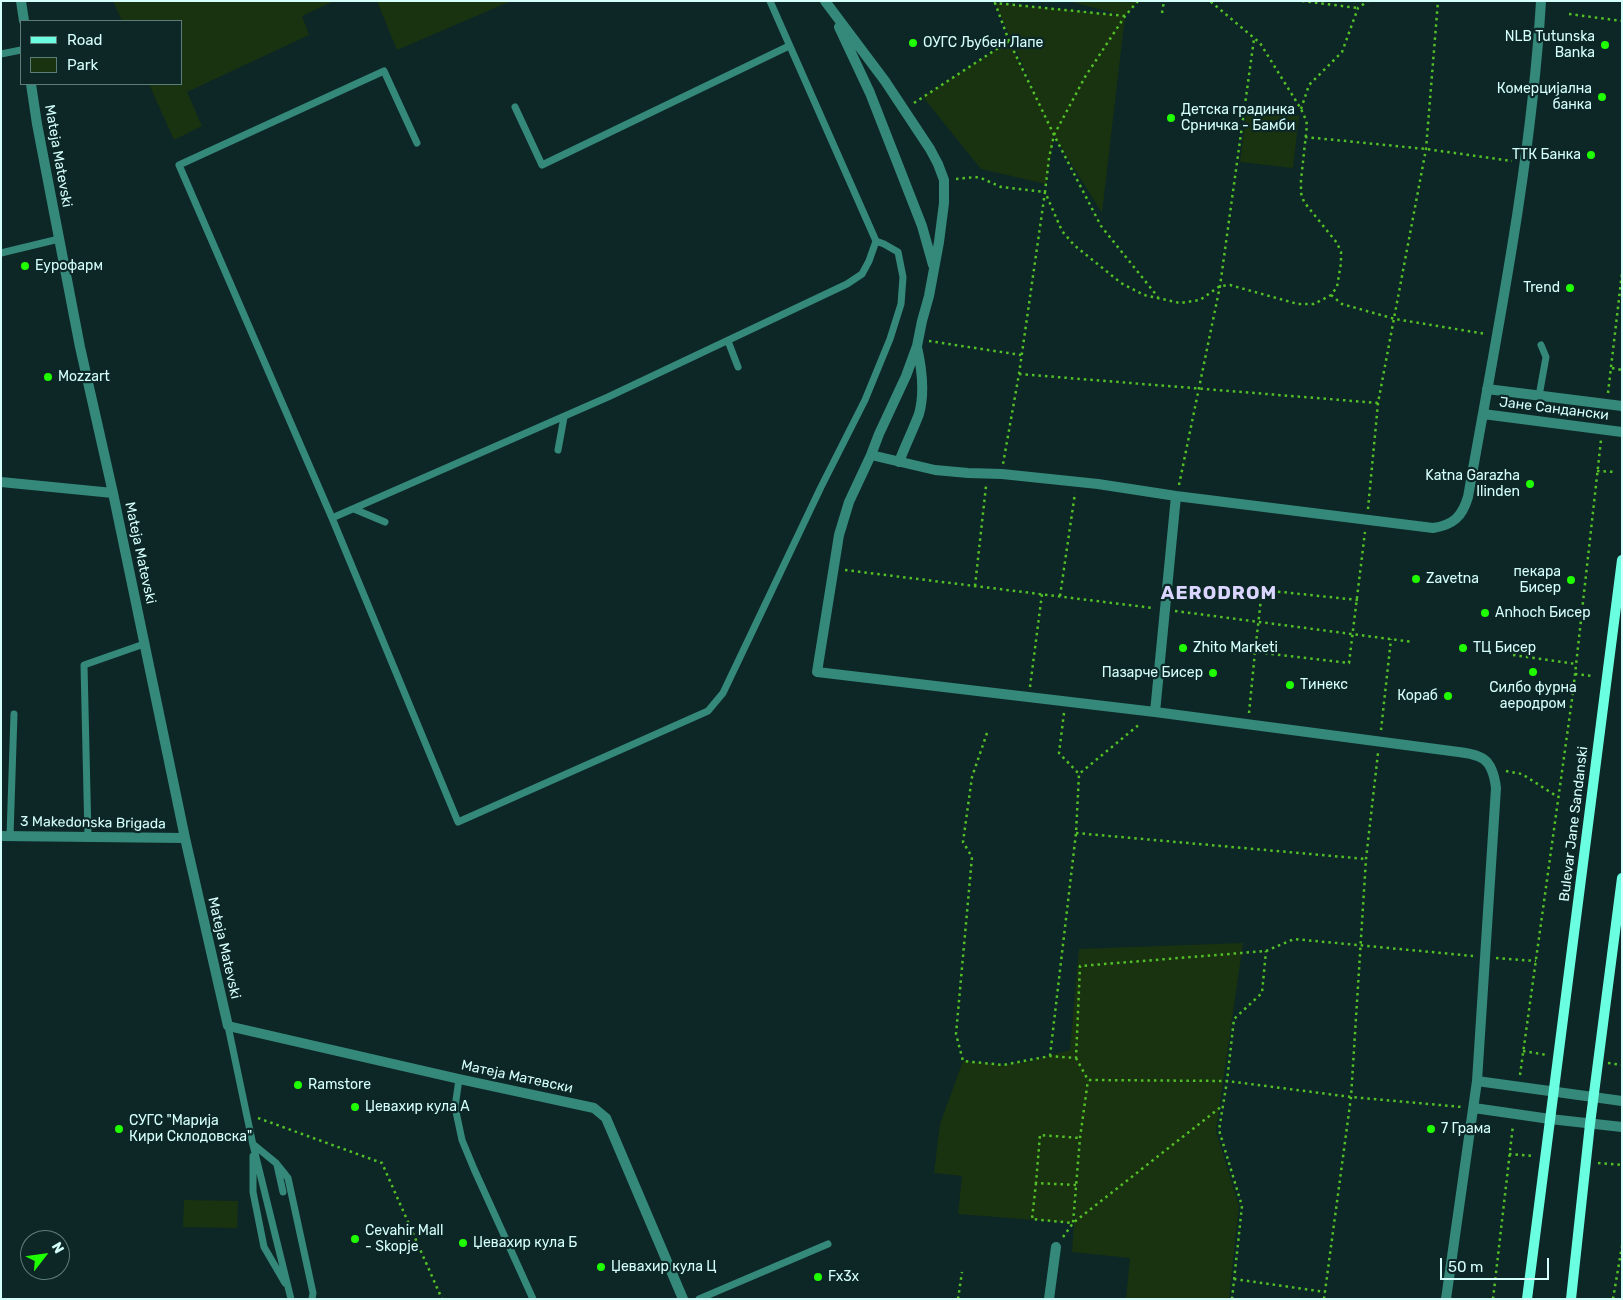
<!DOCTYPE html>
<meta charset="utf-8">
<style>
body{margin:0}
#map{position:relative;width:1623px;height:1300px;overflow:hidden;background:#0d2726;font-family:Rubik,sans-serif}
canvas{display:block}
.frame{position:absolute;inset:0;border:2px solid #d4fffa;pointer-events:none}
.legend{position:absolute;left:20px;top:20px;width:162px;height:65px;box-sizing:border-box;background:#0d2726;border:1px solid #5d7d7b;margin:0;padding:6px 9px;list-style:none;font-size:15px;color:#d4fffa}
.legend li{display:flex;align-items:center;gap:10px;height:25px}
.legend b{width:25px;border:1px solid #5d7d7b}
.north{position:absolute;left:20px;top:1230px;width:50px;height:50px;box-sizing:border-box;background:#0d2726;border:1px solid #5d7d7b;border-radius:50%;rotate:60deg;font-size:14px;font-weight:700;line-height:20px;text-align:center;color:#d4fffa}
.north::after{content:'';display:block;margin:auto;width:18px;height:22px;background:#1fff00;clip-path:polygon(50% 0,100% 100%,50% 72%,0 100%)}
.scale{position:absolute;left:1440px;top:1258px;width:109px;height:22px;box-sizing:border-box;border:2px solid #d4fffa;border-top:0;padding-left:6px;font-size:15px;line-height:18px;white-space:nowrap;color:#d4fffa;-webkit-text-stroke:4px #0d2726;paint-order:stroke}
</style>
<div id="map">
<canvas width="1623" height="1300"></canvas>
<div class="frame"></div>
<ul class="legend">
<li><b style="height:6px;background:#6bffe2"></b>Road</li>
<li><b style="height:14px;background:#193210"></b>Park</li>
</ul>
<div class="north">N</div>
<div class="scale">50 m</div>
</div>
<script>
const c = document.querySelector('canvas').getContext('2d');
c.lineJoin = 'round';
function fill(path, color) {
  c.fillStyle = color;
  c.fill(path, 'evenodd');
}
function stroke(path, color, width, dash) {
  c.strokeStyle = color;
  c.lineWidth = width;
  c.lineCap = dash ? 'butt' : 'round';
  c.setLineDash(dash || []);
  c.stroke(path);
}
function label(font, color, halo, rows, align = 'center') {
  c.font = font + ' Rubik,sans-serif';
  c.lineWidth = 4.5;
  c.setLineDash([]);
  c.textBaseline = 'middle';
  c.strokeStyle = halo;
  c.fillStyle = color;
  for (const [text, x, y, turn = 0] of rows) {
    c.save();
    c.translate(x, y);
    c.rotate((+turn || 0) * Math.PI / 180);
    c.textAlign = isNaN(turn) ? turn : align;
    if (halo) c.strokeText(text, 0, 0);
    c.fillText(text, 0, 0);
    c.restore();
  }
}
fill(new Path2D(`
 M 113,1 L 334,1 L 302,16 L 309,35 L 187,92 L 202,126 L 174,140 L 149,84 L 181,84 L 181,21 L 122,21 Z
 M 377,1 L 511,1 L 397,50 Z
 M 1068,1 L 1138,1 L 1125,16 L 1102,213 L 1054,136 L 1046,184 L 981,169 L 923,97 L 1009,41 L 1041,106 L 995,3 L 1121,15 Z
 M 1247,109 L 1299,116 L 1293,168 L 1240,162 Z
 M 1243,943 L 1216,1131 L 1239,1206 L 1229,1299 L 1126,1299 L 1130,1258 L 1072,1252 L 1080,1136 L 1073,1223 L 958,1214 L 962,1176 L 934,1173 L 940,1124 L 963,1061 L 1003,1065 L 1030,1061 L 1070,1050 L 1079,949 Z
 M 184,1200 L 238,1201 L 237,1228 L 183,1227 Z`), '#193210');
stroke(new Path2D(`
 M 1138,1 L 1125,16 L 1085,77 L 1054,135 L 1049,158 L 1045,192 L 1062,231 L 1074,245 L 1121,283 L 1144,295 L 1180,303 L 1200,300 L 1220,286 L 1230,285 L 1298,304 L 1314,304 L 1331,295 L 1337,287 L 1341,263 L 1341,252 L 1337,243 L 1304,202 L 1301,193 L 1301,180 L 1307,125 L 1306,120 L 1301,109 L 1260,43 L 1210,1
 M 1302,1 L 1358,8
 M 1162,13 L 1164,1
 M 1569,14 L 1622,21
 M 1125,16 L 995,3 L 1009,41 L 1054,135 L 1101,226 L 1158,297
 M 914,103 L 1009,41
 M 1301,109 L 1309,85 L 1342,52 L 1358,8 L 1368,1
 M 1305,137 L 1426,149 L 1512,161
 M 956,179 L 975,177 L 981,178 L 1001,187 L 1045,192 L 1019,374 L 1003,464
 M 1331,295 L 1342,304 L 1395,319 L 1486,334
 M 929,341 L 1021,355
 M 1612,368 L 1622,370
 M 1019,374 L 1378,403
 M 1608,393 L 1622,273
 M 1597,471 L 1615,472
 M 1179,485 L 1220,286 L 1254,39
 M 1368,509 L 1378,403 L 1426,149 L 1438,1
 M 845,570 L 1153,608
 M 975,586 L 986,486
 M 1060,596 L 1075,493
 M 1358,600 L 1262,590 L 1255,652 L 1349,663 L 1365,532
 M 1175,611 L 1413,642
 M 1513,655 L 1576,664
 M 1575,674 L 1593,676
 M 1030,687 L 1042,594
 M 1064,713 L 1059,753 L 1079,774
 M 1249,713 L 1255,652
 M 1381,730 L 1391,639
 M 987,733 L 972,777 L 963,842 L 972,857 L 956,1034 L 963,1061 L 1003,1065 L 1050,1056 L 1076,1058 L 1080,966 L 1266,951 L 1294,939 L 1473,956
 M 1506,771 L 1522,774 L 1558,797
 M 1076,833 L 1366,859
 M 1496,958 L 1536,961
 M 1523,1051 L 1547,1055
 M 1050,1056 L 1076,833 L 1079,774 L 1141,723
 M 1076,1058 L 1088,1080 L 1227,1081 L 1351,1097 L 1462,1107
 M 1608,1063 L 1622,1065
 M 1520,1075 L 1573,692 L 1601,440
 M 258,1118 L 382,1163 L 442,1299
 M 1509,1154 L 1533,1156
 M 1598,1163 L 1622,1165
 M 1036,1183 L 1032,1219 L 1073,1223 L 1080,1138 L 1088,1080
 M 1076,1185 L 1036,1183 L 1040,1135 L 1080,1138
 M 1063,1237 L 1073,1223 L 1222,1106
 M 1234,1279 L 1325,1292
 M 958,1299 L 962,1272
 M 1232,1299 L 1242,1206 L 1219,1130 L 1227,1081 L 1234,1019 L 1262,993 L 1266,951
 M 1324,1299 L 1351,1097 L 1366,859 L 1378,753
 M 1493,1299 L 1513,1125
 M 1613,1299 L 1622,1246`), '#52c026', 2.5, [2.5, 4]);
stroke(new Path2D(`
 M 1,54 L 21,50
 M 515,107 L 542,165 L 789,46
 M 417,143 L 384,71 L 179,165 L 332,518 L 458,822 L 708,711 L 723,693 L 821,487 L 865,400 L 890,339 L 901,304 L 903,277 L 898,252 L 884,244 L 876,241
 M 1,253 L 59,239
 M 728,341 L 738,367
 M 1539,396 L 1546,357 L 1541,345
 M 558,450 L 564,417
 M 354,509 L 385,522
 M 332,518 L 608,397 L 847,284 L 862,274 L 869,261 L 876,241 L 770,1
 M 10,836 L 14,714
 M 88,837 L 84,665 L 144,644
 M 228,1026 L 253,1145 L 291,1299
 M 459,1079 L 455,1107 L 462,1140 L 474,1169 L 533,1299
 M 254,1145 L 276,1163 L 288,1178 L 313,1293 L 312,1299
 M 253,1156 L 253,1192 L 264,1247 L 285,1283
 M 277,1165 L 283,1192
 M 699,1299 L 828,1244`), '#35897a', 7);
stroke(new Path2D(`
 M 21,1 L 24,21
 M 825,1 L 885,81 L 930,149 L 938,164 L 944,180 L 944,203 L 939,242 L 929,296 L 922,321 L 917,346 L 906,376 L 879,434 L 871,455
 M 839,27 L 870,93 L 922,226 L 933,265
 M 31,84 L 37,124 L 80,347 L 113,493 L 185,838 L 228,1026 L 459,1079 L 594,1108 L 606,1118 L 683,1299
 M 1487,389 L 1622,406
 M 1483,414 L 1622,432
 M 899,462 C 905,446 913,430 919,414 C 925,393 922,369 917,347
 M 1,482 L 113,493
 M 1155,712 L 1176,496
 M 1,836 L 185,838
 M 1477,1081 L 1622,1101
 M 1474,1108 L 1550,1119 L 1622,1127
 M 1049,1299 L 1056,1247
 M 1446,1299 L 1477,1081 L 1496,788 C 1492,755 1480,755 1451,751 L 1155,712 L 817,672 L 839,535 L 849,502 L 871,455 L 935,470 L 968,473 L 1002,474 L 1098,484 L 1176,496 L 1433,528 C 1453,525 1462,517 1468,497 C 1497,332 1531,168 1541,1`), '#35897a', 10);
stroke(new Path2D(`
 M 1527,1299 L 1622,560
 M 1571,1299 L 1590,1124 L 1622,878`), '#6bffe2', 10);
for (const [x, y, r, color] of [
 [913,43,5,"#1fff00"],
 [1605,45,5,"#1fff00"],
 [1602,97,5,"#1fff00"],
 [1171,118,5,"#1fff00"],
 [1591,155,5,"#1fff00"],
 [25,266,5,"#1fff00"],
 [1570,288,5,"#1fff00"],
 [48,377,5,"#1fff00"],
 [1530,484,5,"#1fff00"],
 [1416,579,5,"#1fff00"],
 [1571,580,5,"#1fff00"],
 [1485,613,5,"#1fff00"],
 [1183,648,5,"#1fff00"],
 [1463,648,5,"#1fff00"],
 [1533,672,5,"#1fff00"],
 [1213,673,5,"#1fff00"],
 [1290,685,5,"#1fff00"],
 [1448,696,5,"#1fff00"],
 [298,1085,5,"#1fff00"],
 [355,1107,5,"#1fff00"],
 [119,1129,5,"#1fff00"],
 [1431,1129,5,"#1fff00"],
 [355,1239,5,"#1fff00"],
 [463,1243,5,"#1fff00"],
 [601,1267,5,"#1fff00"],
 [818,1277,5,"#1fff00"]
]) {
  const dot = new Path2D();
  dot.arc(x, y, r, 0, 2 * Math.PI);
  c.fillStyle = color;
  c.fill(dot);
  stroke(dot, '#0d2726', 2);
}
label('14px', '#d4fffa', '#0d2726', [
 ["NLB Tutunska",1595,37,"right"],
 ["Banka",1595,53,"right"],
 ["ОУГС Љубен Лапе",923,43],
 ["Комерцијална",1592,89,"right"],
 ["банка",1592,105,"right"],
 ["Детска градинка",1181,110],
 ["Срничка - Бамби",1181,126],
 ["ТТК Банка",1581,155,"right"],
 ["Еурофарм",35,266],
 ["Trend",1560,288,"right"],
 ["Mozzart",58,377],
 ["Katna Garazha",1520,476,"right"],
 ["Ilinden",1520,492,"right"],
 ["пекара",1561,572,"right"],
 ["Бисер",1561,588,"right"],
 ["Zavetna",1426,579],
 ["Anhoch Бисер",1495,613],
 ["Zhito Marketi",1193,648],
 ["ТЦ Бисер",1473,648],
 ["Пазарче Бисер",1203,673,"right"],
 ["Тинекс",1300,685],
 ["Силбо фурна",1533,688,"center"],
 ["аеродром",1533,704,"center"],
 ["Кораб",1438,696,"right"],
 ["Ramstore",308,1085],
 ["Џевахир кула А",365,1107],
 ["СУГС \"Марија",129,1121],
 ["Кири Склодовска\"",129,1137],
 ["7 Грама",1441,1129],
 ["Cevahir Mall",365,1231],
 ["- Skopje",365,1247],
 ["Џевахир кула Б",473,1243],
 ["Џевахир кула Ц",611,1267],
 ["Fx3x",828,1277]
], 'left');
label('14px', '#d4fffa', '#0d2726', [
 ["Mateja Matevski",58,156,80],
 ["Јане Сандански",1554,409,7],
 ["Mateja Matevski",140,553,78],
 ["3 Makedonska Brigada",93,823,1],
 ["Bulevar Jane Sandanski",1574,824,-83],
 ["Mateja Matevski",224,948,77],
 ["Матеја Матевски",517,1077,12]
]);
c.letterSpacing = '1px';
label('bold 19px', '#dbd6ff', '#0d2726', [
 ["AERODROM",1219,594]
]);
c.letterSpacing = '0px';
</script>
